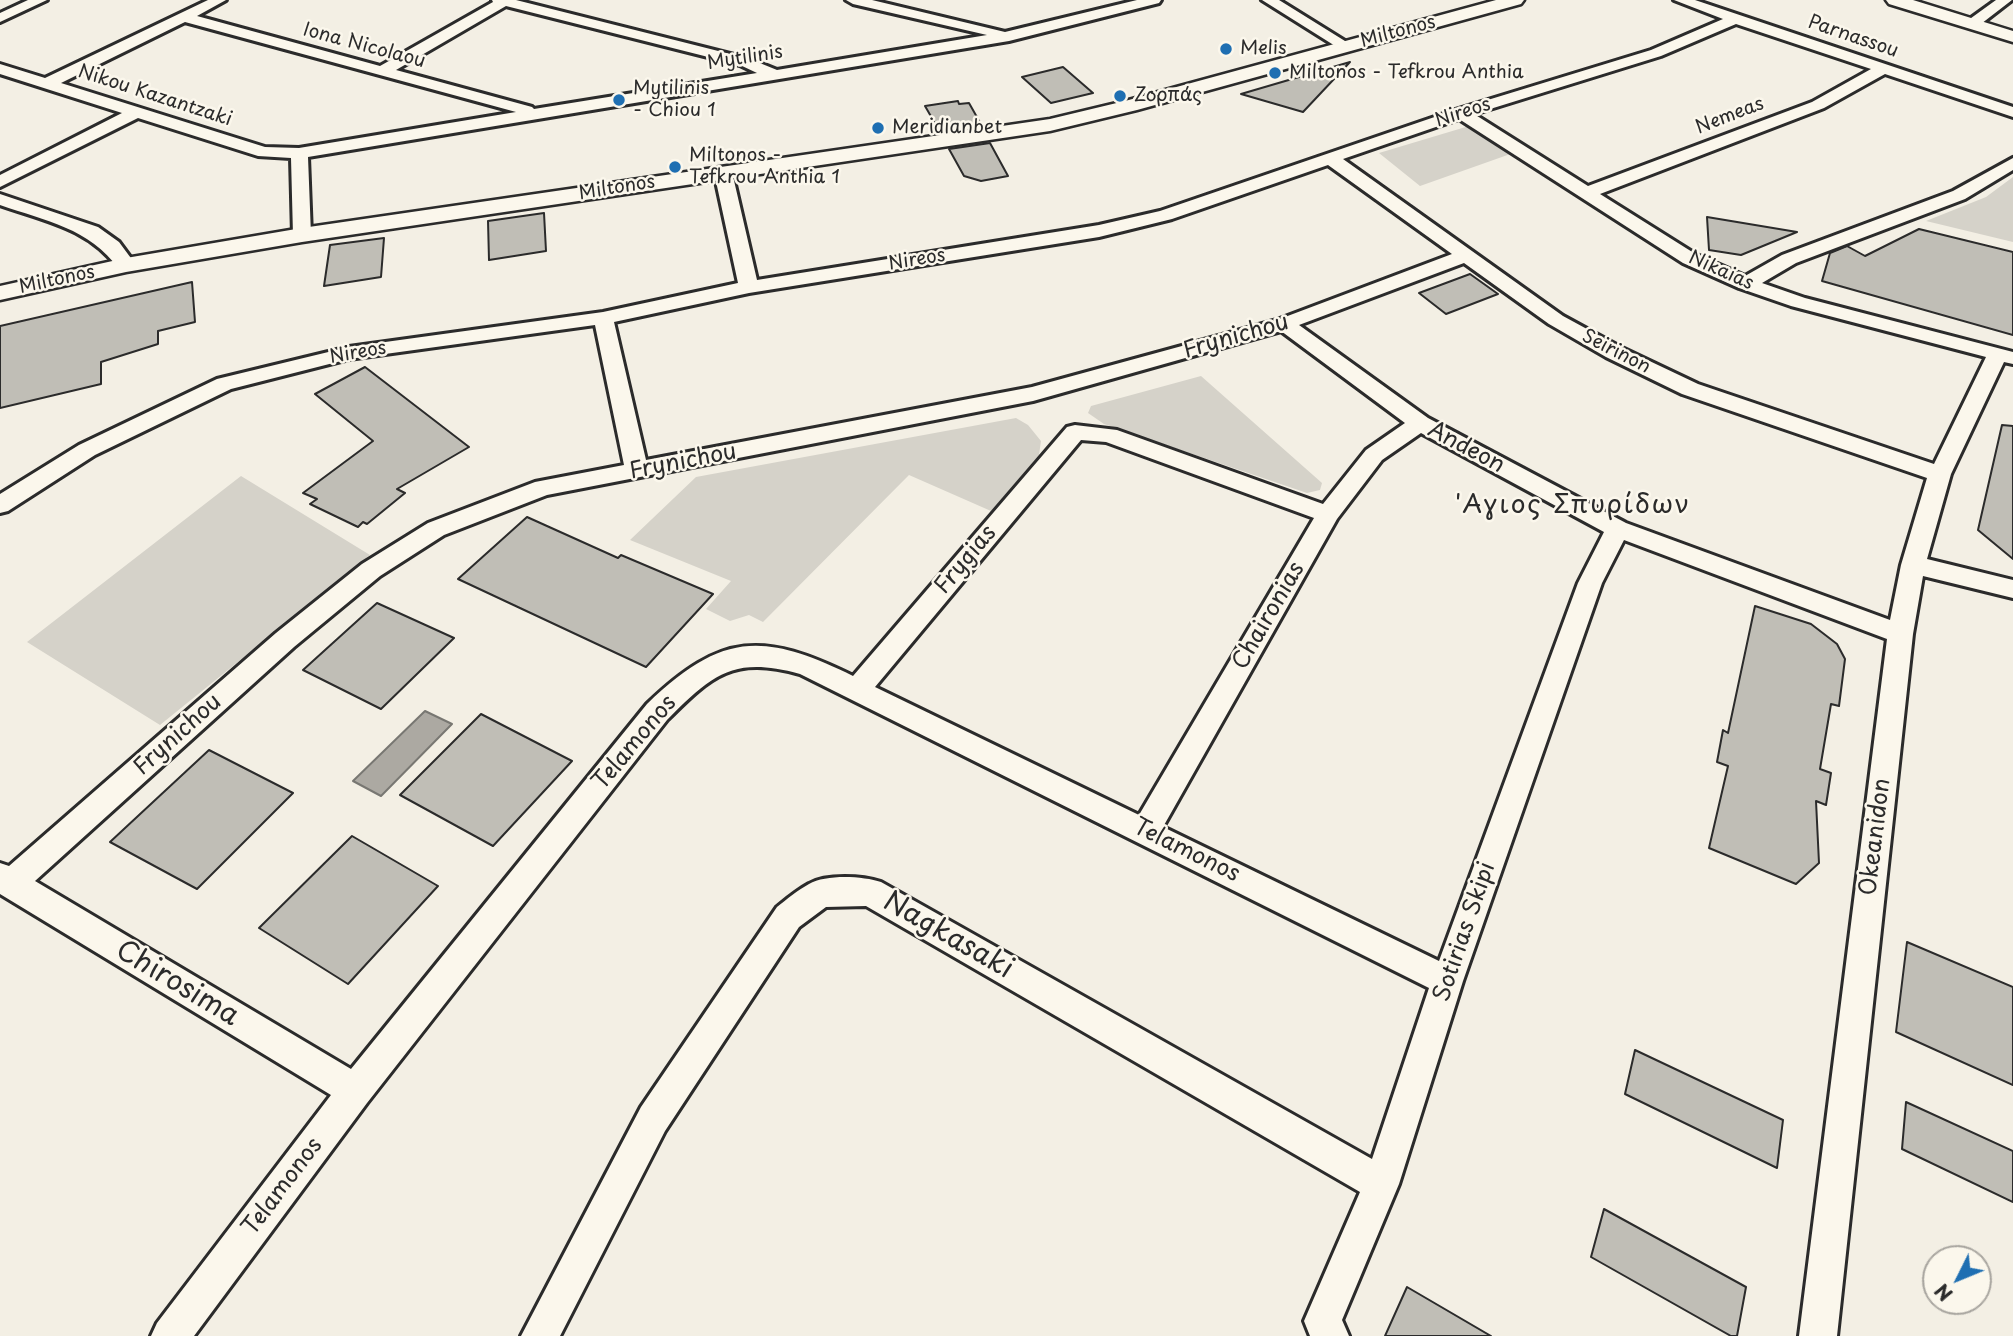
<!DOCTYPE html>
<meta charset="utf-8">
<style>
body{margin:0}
#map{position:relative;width:2013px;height:1336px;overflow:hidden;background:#f3efe4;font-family:"Playpen Sans",sans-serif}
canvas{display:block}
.north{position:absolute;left:1922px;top:1245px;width:70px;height:70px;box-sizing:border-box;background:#fbf7ec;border:2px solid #a8a59f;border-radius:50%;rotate:227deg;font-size:19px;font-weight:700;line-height:28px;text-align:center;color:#2b2b2b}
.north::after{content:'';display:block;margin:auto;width:24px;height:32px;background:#1f6fb2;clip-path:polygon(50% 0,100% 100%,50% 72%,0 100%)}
</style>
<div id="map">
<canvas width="2013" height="1336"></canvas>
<div class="north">N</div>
</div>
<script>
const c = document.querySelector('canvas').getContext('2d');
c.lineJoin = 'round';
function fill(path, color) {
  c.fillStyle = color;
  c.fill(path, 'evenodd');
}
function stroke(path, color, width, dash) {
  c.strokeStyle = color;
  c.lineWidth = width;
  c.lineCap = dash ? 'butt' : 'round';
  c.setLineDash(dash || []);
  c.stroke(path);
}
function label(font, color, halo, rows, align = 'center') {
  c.font = font + ' "Playpen Sans",sans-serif';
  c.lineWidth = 5;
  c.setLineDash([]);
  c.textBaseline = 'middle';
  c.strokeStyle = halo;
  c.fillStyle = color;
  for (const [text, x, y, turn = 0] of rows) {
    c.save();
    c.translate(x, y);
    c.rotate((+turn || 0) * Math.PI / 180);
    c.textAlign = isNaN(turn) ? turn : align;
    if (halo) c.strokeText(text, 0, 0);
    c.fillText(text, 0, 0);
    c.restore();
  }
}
fill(new Path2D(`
 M 1469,126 L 1516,152 L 1420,186 L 1379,153 Z
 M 2013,177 L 2013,242 L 1926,221 L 1986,197 Z
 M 1201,376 L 1322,483 L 1320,490 L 1307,493 L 1104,424 L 1088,413 L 1091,406 Z
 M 1016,418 L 1028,425 L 1041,441 L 1039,455 L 991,511 L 909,475 L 763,622 L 749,615 L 730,621 L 706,609 L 731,581 L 630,540 L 696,477 Z
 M 241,476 L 370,555 L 160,725 L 27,642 Z`), '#d5d2c9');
const water = new Path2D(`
 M 425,711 L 452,724 L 381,796 L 353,781 Z`);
fill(water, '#aca9a2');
stroke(water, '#787772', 2);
const building = new Path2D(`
 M 1350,62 L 1303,112 L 1241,94 Z
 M 1063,67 L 1093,93 L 1051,103 L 1022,77 Z
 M 958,101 L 959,104 L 969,103 L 982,126 L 940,132 L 925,106 Z
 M 990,143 L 1008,176 L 981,181 L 964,176 L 949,149 Z
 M 544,213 L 546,251 L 489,260 L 488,221 Z
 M 1707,217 L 1797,232 L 1741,255 L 1709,250 Z
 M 1919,229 L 2013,252 L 2013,335 L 1822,281 L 1830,253 L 1847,246 L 1865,256 Z
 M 384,238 L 381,277 L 324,286 L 330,245 Z
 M 1470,274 L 1498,294 L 1446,314 L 1419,293 Z
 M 192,282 L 195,322 L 158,331 L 158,344 L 101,362 L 101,384 L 0,408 L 0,326 Z
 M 365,367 L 469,447 L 397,489 L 405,493 L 367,524 L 363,522 L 358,527 L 310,504 L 317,499 L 303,493 L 373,441 L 315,394 Z
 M 2002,425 L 2013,426 L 2013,559 L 1978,530 Z
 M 527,517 L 618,558 L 621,555 L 713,594 L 646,667 L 458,579 Z
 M 377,603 L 454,638 L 381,709 L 303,670 Z
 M 1755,606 L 1811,624 L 1837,644 L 1845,659 L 1839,706 L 1831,704 L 1820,769 L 1831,773 L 1826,805 L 1816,801 L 1819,863 L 1796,884 L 1709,848 L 1728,766 L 1717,762 L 1723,730 L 1728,733 Z
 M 481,714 L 572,761 L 493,846 L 400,795 Z
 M 209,750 L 293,793 L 197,889 L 110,842 Z
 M 352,836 L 438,886 L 348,984 L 259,928 Z
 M 1907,942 L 2013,987 L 2013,1085 L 1896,1032 Z
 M 1635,1050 L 1783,1120 L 1777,1168 L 1625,1094 Z
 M 1906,1102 L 2013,1151 L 2013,1202 L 1902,1149 Z
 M 1604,1209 L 1746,1287 L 1737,1336 L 1731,1336 L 1591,1257 Z
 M 1407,1287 L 1491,1336 L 1385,1336 Z`);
fill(building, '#c0beb6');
stroke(building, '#2b2b2b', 2);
const minor = new Path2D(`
 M 28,0 L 47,0 L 0,22 L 0,13 Z
 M 208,0 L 226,0 L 197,16 L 380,66 L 493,2 L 492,0 L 516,0 L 750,59 L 777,70 L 987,35 L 853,4 L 846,0 L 872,0 L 1005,32 L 1137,0 L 1161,0 L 1159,3 L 1009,41 L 308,157 L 311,235 L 302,241 L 293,235 L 291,158 L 258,156 L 138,118 L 0,187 L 0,175 L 122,113 L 0,74 L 0,64 L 45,78 ZM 506,6 L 740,65 L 757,73 L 534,109 L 532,107 L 396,70 ZM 185,22 L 516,112 L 299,148 L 265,147 L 61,83 Z
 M 1262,0 L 1279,0 L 1353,46 L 1345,51 L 1340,49 Z
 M 1674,0 L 1695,0 L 2013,107 L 2013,117 L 1885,74 L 1824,108 L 1600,194 L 1697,255 L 1745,276 L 1782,255 L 1953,191 L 2013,158 L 2013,170 L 1965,199 L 1796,263 L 1762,283 L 1805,298 L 2013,352 L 2013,364 L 2004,362 L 1951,474 L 1927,559 L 2013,580 L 2013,598 L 1923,576 L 1913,634 L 1837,1336 L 1799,1336 L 1887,639 L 1624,540 L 1602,583 L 1463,981 L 1399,1184 L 1342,1320 L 1349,1336 L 1310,1336 L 1304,1321 L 1360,1192 L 866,906 L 826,907 L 799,927 L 665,1131 L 560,1336 L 521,1336 L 641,1107 L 777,907 C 787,899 798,890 809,884 C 826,874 863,876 881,882 L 1372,1159 L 1429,988 L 800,674 C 733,656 713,674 667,720 L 367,1103 L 194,1336 L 151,1336 L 157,1323 L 331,1095 L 0,894 L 0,863 L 9,866 L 276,633 L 362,564 L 428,523 L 535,482 L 624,465 L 595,325 L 349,359 L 231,389 L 95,455 L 8,511 L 0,513 L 0,494 L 79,445 L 217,379 L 349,347 L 603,312 L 738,283 L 714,172 L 717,168 L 729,168 L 732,172 L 757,280 L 1099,225 L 1160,211 L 1455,110 L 1651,50 L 1723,19 ZM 1736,24 L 1871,69 L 1812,102 L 1588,186 L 1474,114 L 1661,56 ZM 1459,119 L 1683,263 L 1739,288 L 1791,306 L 1986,357 L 1934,464 L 1698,384 L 1620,347 L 1563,316 L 1343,159 ZM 1328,165 L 1452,254 L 1277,320 L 1032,387 L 646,460 L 614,322 L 749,293 L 1099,237 L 1172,219 ZM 1464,263 L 1549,324 L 1606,357 L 1682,394 L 1927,478 L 1901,565 L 1890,620 L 1626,523 L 1428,418 L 1299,325 ZM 1281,331 L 1405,423 L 1366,450 L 1323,504 L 1117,430 L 1075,425 L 1067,427 L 853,676 C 763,632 722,632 647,704 L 351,1069 L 35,881 L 294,647 L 380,576 L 444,535 L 547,495 L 1033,401 ZM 1421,433 L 1604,532 L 1578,583 L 1439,961 L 1163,827 L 1337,519 L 1382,460 ZM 1081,440 L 1106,442 L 1314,518 L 1139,815 L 875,687 Z
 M 1996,0 L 2012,0 L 1977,27 L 1967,27 L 1965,24 L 1967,21 Z
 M 0,194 L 98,227 L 119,242 L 136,265 L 133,269 L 119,269 C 89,228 46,221 0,205 Z`);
const tertiary = new Path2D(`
 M 1496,0 L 1524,0 L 1521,4 L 1137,110 L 1050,131 L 302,242 L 126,272 L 0,300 L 0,286 L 126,258 L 302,228 L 1050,119 L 1125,101 Z
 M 1886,0 L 1913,0 L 2013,31 L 2013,42 L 1889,4 Z`);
stroke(minor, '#2b2b2b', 6);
stroke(tertiary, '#2b2b2b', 5);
fill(minor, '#fbf7ec');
fill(tertiary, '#fbf7ec');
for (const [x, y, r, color] of [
 [1226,49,7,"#1f6fb2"],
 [1275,73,7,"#1f6fb2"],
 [1120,96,7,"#1f6fb2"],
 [619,100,7,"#1f6fb2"],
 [878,128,7,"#1f6fb2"],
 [675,167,7,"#1f6fb2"]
]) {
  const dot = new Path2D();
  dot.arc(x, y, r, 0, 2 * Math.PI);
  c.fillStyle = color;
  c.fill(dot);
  stroke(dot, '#fbf7ec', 2.5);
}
label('19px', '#2b2b2b', '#fbf7ec', [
 ["Miltonos",1398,32,-15],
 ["Parnassou",1853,37,19],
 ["Iona Nicolaou",364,46,15],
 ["Mytilinis",745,58,-9],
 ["Nikou Kazantzaki",155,96,18],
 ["Nireos",1463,113,-18],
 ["Nemeas",1730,116,-21],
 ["Miltonos",617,188,-9],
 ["Nireos",917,260,-9],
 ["Nikaias",1721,271,24],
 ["Miltonos",57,280,-12],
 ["Seirinon",1616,352,27],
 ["Nireos",358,353,-10]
]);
label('19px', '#2b2b2b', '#fbf7ec', [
 ["Melis",1240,49],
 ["Miltonos - Tefkrou Anthia",1289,73],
 ["Mytilinis",633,89],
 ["- Chiou 1",633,111],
 ["Ζορπάς",1134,96],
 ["Meridianbet",892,128],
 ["Miltonos -",689,156],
 ["Tefkrou Anthia 1",689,178]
], 'left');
label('23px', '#2b2b2b', '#fbf7ec', [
 ["Frynichou",1236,337,-16],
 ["Andeon",1466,448,28],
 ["Frynichou",683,462,-11],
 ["Frygias",966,560,-50],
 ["Chaironias",1269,616,-60],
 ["Frynichou",178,735,-42],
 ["Telamonos",635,743,-50],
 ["Okeanidon",1876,837,-83],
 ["Telamonos",1186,851,26],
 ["Sotirias Skipi",1465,932,-71],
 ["Telamonos",283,1187,-53]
]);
c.letterSpacing = '2px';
label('26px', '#2b2b2b', '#fbf7ec', [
 ["'Αγιος Σπυρίδων",1573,506]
]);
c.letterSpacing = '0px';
label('28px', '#2b2b2b', '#fbf7ec', [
 ["Nagkasaki",948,936,30],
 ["Chirosima",177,984,31]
]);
</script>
